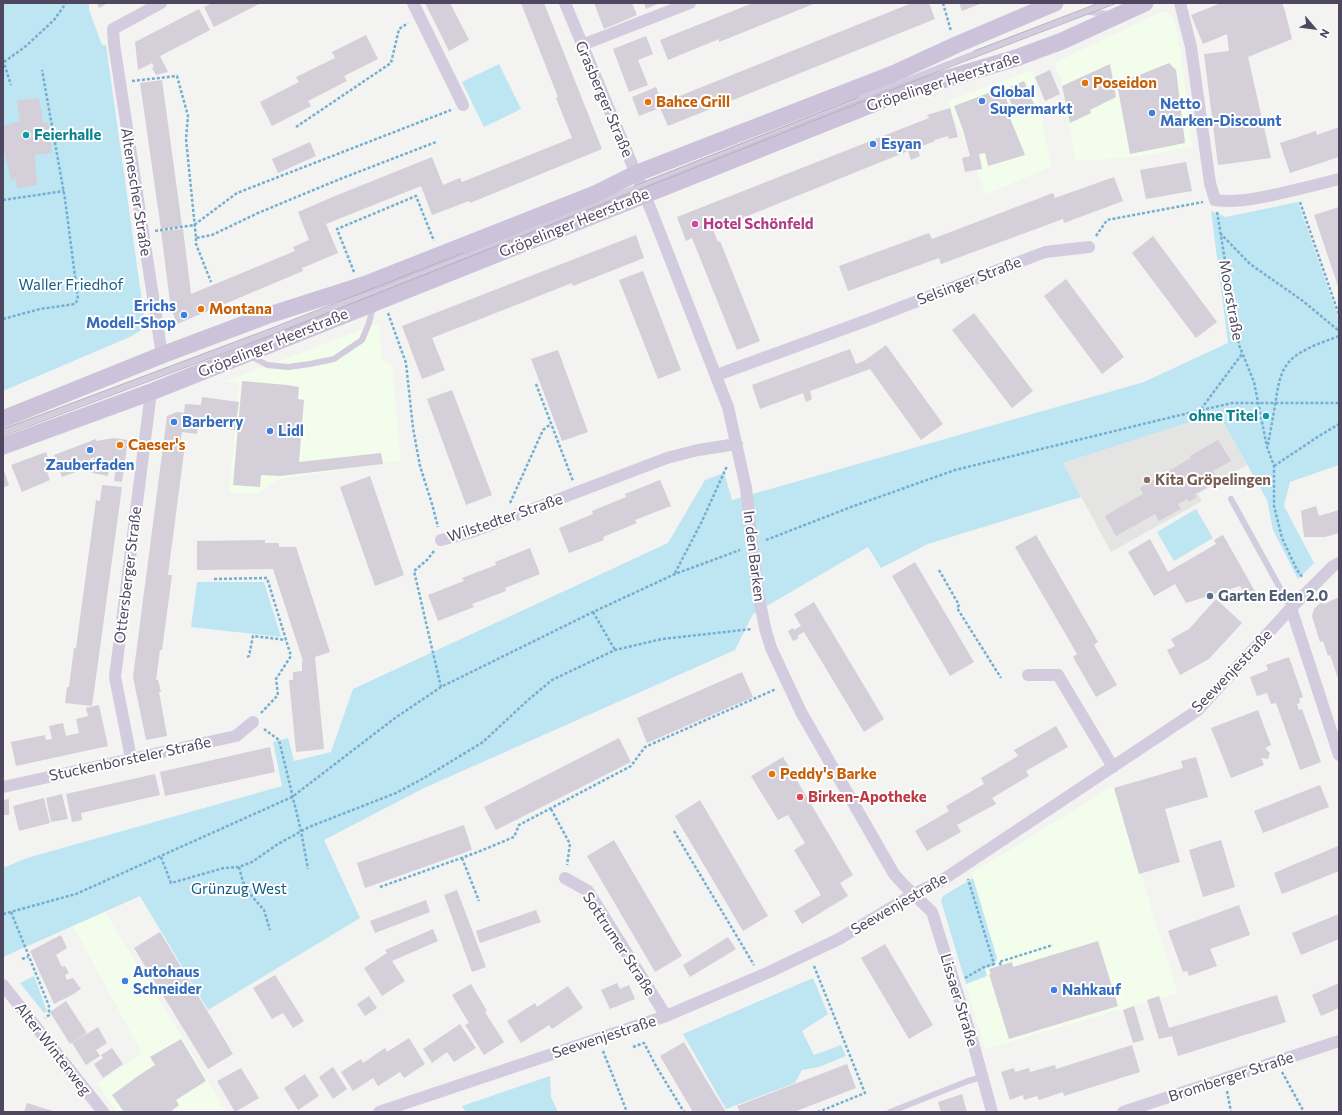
<!DOCTYPE html>
<meta charset="utf-8">
<style>
body{margin:0}
#map{position:relative;width:1342px;height:1115px;overflow:hidden;background:#f3f3f1;font-family:Commissioner,sans-serif}
canvas{display:block}
.frame{position:absolute;inset:0;border:4px solid #4f475f;pointer-events:none}
.north{position:absolute;left:1294px;top:8px;width:40px;height:40px;-webkit-text-stroke:3px #fff;paint-order:stroke;rotate:118deg;font-size:11px;font-weight:700;line-height:16px;text-align:center;color:#4f475f}
.north::after{content:'';display:block;margin:auto;width:14px;height:18px;background:#4f475f;clip-path:polygon(50% 0,100% 100%,50% 72%,0 100%)}
</style>
<div id="map">
<canvas width="1342" height="1115"></canvas>
<div class="frame"></div>
<div class="north">N</div>
</div>
<script>
const c = document.querySelector('canvas').getContext('2d');
c.lineJoin = 'round';
function fill(path, color) {
  c.fillStyle = color;
  c.fill(path, 'evenodd');
}
function stroke(path, color, width, dash) {
  c.strokeStyle = color;
  c.lineWidth = width;
  c.lineCap = dash ? 'butt' : 'round';
  c.setLineDash(dash || []);
  c.stroke(path);
}
function label(font, color, halo, rows, align = 'center') {
  c.font = font + ' Commissioner,sans-serif';
  c.lineWidth = 4;
  c.setLineDash([]);
  c.textBaseline = 'middle';
  c.strokeStyle = halo;
  c.fillStyle = color;
  for (const [text, x, y, turn = 0] of rows) {
    c.save();
    c.translate(x, y);
    c.rotate((+turn || 0) * Math.PI / 180);
    c.textAlign = isNaN(turn) ? turn : align;
    if (halo) c.strokeText(text, 0, 0);
    c.fillText(text, 0, 0);
    c.restore();
  }
}
fill(new Path2D(`
 M 1161,12 L 1167,12 L 1174,19 L 1181,53 L 1192,147 L 1127,158 L 1075,161 L 1062,82 L 1054,63 Z
 M 1033,70 L 1051,167 L 986,194 L 948,101 Z
 M 379,323 L 382,360 L 392,365 L 401,461 L 280,479 L 259,493 L 229,493 L 239,382 L 224,382 Z
 M 1113,786 L 1178,993 L 985,1049 L 941,901 L 943,896 L 973,878 L 972,873 Z
 M 105,912 L 181,1035 L 226,1112 L 117,1112 L 97,1084 L 142,1053 L 73,926 Z`), '#f2fdeb');
fill(new Path2D(`
 M 1218,413 L 1247,465 L 1198,494 L 1202,501 L 1111,552 L 1063,463 Z`), '#e4e4e3');
fill(new Path2D(`
 M 3,3 L 89,3 L 89,10 L 102,45 L 106,45 L 145,323 L 141,330 L 132,336 L 3,391 Z
 M 499,64 L 521,109 L 484,127 L 462,82 Z
 M 1298,202 L 1339,320 L 1339,465 L 1290,482 L 1284,506 L 1314,563 L 1298,579 L 1273,530 L 1267,500 L 1218,413 L 1063,463 L 1081,497 L 928,544 L 881,568 L 868,547 L 753,614 L 735,650 L 424,788 L 324,840 L 360,918 L 208,1010 L 140,896 L 3,957 L 3,868 L 27,858 L 282,786 L 273,742 L 288,738 L 294,761 L 331,752 L 353,689 L 668,543 L 705,480 L 724,473 L 732,500 L 1144,382 L 1228,343 L 1211,211 L 1226,217 Z
 M 1196,509 L 1213,538 L 1174,561 L 1157,532 Z
 M 197,582 L 264,582 L 281,637 L 191,627 Z
 M 973,878 L 997,958 L 995,965 L 985,969 L 987,976 L 966,984 L 941,901 L 943,896 Z
 M 34,976 L 47,1011 L 44,1013 L 20,983 Z
 M 813,978 L 828,1014 L 802,1031 L 814,1055 L 841,1045 L 846,1056 L 819,1067 L 802,1070 L 795,1083 L 726,1109 L 683,1034 Z
 M 550,1076 L 551,1097 L 558,1112 L 466,1112 L 462,1106 Z`), '#bee5f2');
fill(new Path2D(`
 M 97,3 L 108,3 L 99,8 Z
 M 212,3 L 261,3 L 214,27 L 204,7 Z
 M 425,3 L 450,3 L 469,40 L 449,51 Z
 M 521,3 L 544,3 L 602,149 L 470,203 L 469,201 L 432,215 L 421,186 L 326,224 L 338,253 L 302,268 L 303,271 L 177,324 L 169,303 L 170,302 L 161,231 L 183,229 L 191,294 L 295,251 L 293,247 L 309,240 L 298,212 L 335,196 L 432,157 L 443,185 L 460,178 L 462,182 L 572,138 L 556,98 L 558,97 Z
 M 594,3 L 632,3 L 637,15 L 604,29 Z
 M 644,3 L 660,3 L 646,9 Z
 M 753,3 L 816,3 L 719,42 L 719,39 L 668,60 L 660,40 Z
 M 912,3 L 929,3 L 935,19 L 668,126 L 660,108 L 639,116 L 632,97 L 656,87 L 662,103 Z
 M 959,3 L 982,3 L 962,11 Z
 M 1221,3 L 1282,3 L 1285,11 L 1292,39 L 1248,57 L 1271,158 L 1218,165 L 1204,54 L 1229,51 L 1227,34 L 1203,44 L 1191,15 Z
 M 199,9 L 210,30 L 160,56 L 168,72 L 156,75 L 152,68 L 154,67 L 152,63 L 138,70 L 135,42 Z
 M 366,35 L 378,59 L 344,76 L 347,81 L 308,101 L 311,106 L 272,126 L 260,102 L 299,82 L 296,77 L 335,58 L 332,52 Z
 M 646,36 L 653,54 L 638,60 L 648,85 L 629,92 L 613,49 Z
 M 1169,63 L 1176,70 L 1185,143 L 1130,154 L 1117,84 Z
 M 1110,64 L 1116,97 L 1090,110 L 1091,113 L 1070,123 L 1062,86 Z
 M 1050,70 L 1060,94 L 1045,101 L 1035,77 Z
 M 162,80 L 182,226 L 161,229 L 140,83 Z
 M 1024,81 L 1034,104 L 1015,112 L 1005,89 Z
 M 1002,88 L 1013,117 L 1010,118 L 1025,155 L 988,166 L 985,153 L 979,154 L 982,169 L 965,172 L 962,158 L 970,156 L 963,130 L 954,106 Z
 M 39,98 L 43,123 L 48,122 L 52,153 L 35,155 L 37,186 L 36,185 L 17,189 L 16,179 L 11,180 L 3,145 L 3,126 L 20,121 L 17,101 Z
 M 950,108 L 958,137 L 949,139 L 948,136 L 934,140 L 935,141 L 917,148 L 920,156 L 911,160 L 908,151 L 713,230 L 718,242 L 720,241 L 760,341 L 737,350 L 692,238 L 686,241 L 677,217 L 929,118 L 927,115 Z
 M 1339,127 L 1339,157 L 1290,173 L 1280,143 L 1316,131 L 1317,135 Z
 M 310,142 L 316,156 L 278,173 L 272,159 Z
 M 1186,162 L 1192,191 L 1146,199 L 1140,170 Z
 M 1114,177 L 1123,201 L 1064,223 L 1063,219 L 941,264 L 939,258 L 848,291 L 839,266 L 929,233 L 932,239 L 1053,193 L 1055,198 Z
 M 1339,207 L 1339,289 L 1314,215 Z
 M 636,235 L 644,258 L 573,286 L 572,283 L 432,338 L 445,370 L 422,379 L 402,326 Z
 M 1153,236 L 1217,322 L 1196,338 L 1132,253 Z
 M 643,271 L 681,370 L 658,379 L 619,280 Z
 M 1066,279 L 1124,357 L 1102,374 L 1044,296 Z
 M 974,313 L 1033,391 L 1012,408 L 952,330 Z
 M 886,345 L 943,424 L 921,440 L 870,369 L 810,391 L 812,399 L 806,402 L 803,393 L 760,409 L 752,385 L 850,349 L 856,364 L 864,361 Z
 M 558,350 L 588,432 L 562,441 L 531,359 Z
 M 242,381 L 287,385 L 299,387 L 298,399 L 304,400 L 299,462 L 381,453 L 383,464 L 280,476 L 261,475 L 260,487 L 233,485 Z
 M 452,390 L 492,495 L 466,505 L 427,399 Z
 M 202,397 L 239,402 L 235,430 L 198,425 L 197,434 L 182,432 L 179,451 L 184,452 L 168,575 L 172,575 L 162,650 L 160,650 L 156,680 L 158,680 L 161,692 L 159,692 L 167,736 L 146,740 L 133,677 L 167,416 L 177,412 L 184,413 L 185,404 L 201,405 Z
 M 114,438 L 128,440 L 122,482 L 114,481 L 116,468 L 109,467 L 108,476 L 92,473 L 94,457 L 90,459 L 92,466 L 62,477 L 54,455 L 96,439 L 96,441 Z
 M 1218,440 L 1231,461 L 1213,471 L 1218,481 L 1195,494 L 1197,497 L 1189,502 L 1187,499 L 1178,504 L 1181,509 L 1159,521 L 1155,514 L 1116,536 L 1105,516 L 1143,494 L 1140,488 L 1191,458 L 1190,456 Z
 M 46,452 L 50,464 L 45,466 L 50,480 L 22,492 L 11,465 Z
 M 3,468 L 9,485 L 3,488 Z
 M 370,476 L 404,575 L 375,586 L 340,487 Z
 M 660,480 L 671,506 L 635,520 L 637,523 L 603,537 L 604,540 L 569,553 L 559,528 L 593,514 L 592,511 L 626,497 L 625,494 Z
 M 102,485 L 122,487 L 92,706 L 65,703 L 67,687 L 69,687 L 74,648 L 76,648 L 96,500 L 100,501 Z
 M 1316,506 L 1319,516 L 1339,510 L 1339,533 L 1325,537 L 1304,537 L 1301,511 Z
 M 1036,535 L 1098,642 L 1094,645 L 1117,685 L 1096,697 L 1073,657 L 1077,654 L 1015,547 Z
 M 1223,535 L 1256,593 L 1247,599 L 1240,586 L 1186,603 L 1175,584 L 1154,596 L 1128,552 L 1150,539 L 1168,572 L 1216,544 L 1214,540 Z
 M 265,540 L 265,543 L 279,543 L 279,547 L 296,547 L 330,652 L 315,657 L 324,749 L 296,752 L 289,680 L 293,680 L 293,672 L 302,671 L 302,662 L 303,661 L 273,569 L 197,570 L 197,541 Z
 M 530,548 L 540,574 L 505,588 L 506,591 L 472,604 L 474,607 L 438,621 L 428,595 L 464,581 L 462,578 L 496,565 L 495,562 Z
 M 915,562 L 974,662 L 950,676 L 892,576 Z
 M 1339,597 L 1339,681 L 1330,655 L 1328,656 L 1323,641 L 1320,642 L 1312,616 L 1314,609 L 1318,605 L 1322,602 L 1324,604 Z
 M 1216,599 L 1242,623 L 1209,659 L 1180,675 L 1167,650 L 1175,646 L 1171,639 L 1189,629 Z
 M 814,602 L 884,719 L 864,732 L 804,632 L 797,636 L 799,638 L 793,641 L 788,631 L 793,628 L 794,630 L 801,626 L 794,614 Z
 M 1289,657 L 1303,697 L 1299,699 L 1300,703 L 1297,704 L 1299,710 L 1302,709 L 1321,762 L 1300,770 L 1276,703 L 1271,704 L 1267,693 L 1257,696 L 1250,677 L 1268,670 L 1266,665 Z
 M 742,672 L 753,697 L 647,743 L 637,718 Z
 M 99,705 L 108,746 L 16,766 L 11,742 L 45,735 L 46,740 L 52,739 L 49,726 L 63,723 L 66,736 L 79,733 L 76,719 L 88,716 L 86,708 Z
 M 1258,710 L 1271,745 L 1265,748 L 1270,753 L 1268,759 L 1261,758 L 1264,765 L 1231,778 L 1211,728 Z
 M 1056,726 L 1068,747 L 1026,771 L 1029,776 L 992,798 L 996,804 L 957,825 L 961,832 L 927,851 L 915,831 L 949,811 L 946,806 L 984,784 L 981,778 L 1018,756 L 1014,750 Z
 M 619,738 L 631,762 L 496,830 L 484,807 Z
 M 270,747 L 275,772 L 165,796 L 160,772 Z
 M 783,757 L 853,875 L 840,883 L 848,896 L 802,924 L 794,911 L 821,895 L 794,850 L 805,843 L 788,815 L 778,820 L 751,776 Z
 M 1196,757 L 1208,797 L 1165,809 L 1180,862 L 1139,874 L 1114,788 L 1183,768 L 1181,761 Z
 M 155,774 L 160,795 L 81,813 L 82,820 L 72,822 L 66,794 Z
 M 1320,785 L 1329,807 L 1263,833 L 1254,811 Z
 M 62,794 L 68,819 L 51,822 L 46,798 Z
 M 44,798 L 50,823 L 19,831 L 13,806 Z
 M 9,799 L 9,815 L 3,815 L 3,800 Z
 M 700,800 L 768,916 L 743,931 L 675,816 Z
 M 464,825 L 472,850 L 365,888 L 357,863 Z
 M 614,840 L 682,956 L 655,972 L 587,856 Z
 M 1221,840 L 1235,887 L 1203,897 L 1189,850 Z
 M 1338,846 L 1339,871 L 1282,894 L 1274,873 Z
 M 457,890 L 486,967 L 472,972 L 444,895 Z
 M 426,900 L 430,912 L 375,933 L 370,921 Z
 M 1239,905 L 1250,935 L 1210,949 L 1217,966 L 1189,976 L 1187,971 L 1183,972 L 1168,931 Z
 M 536,910 L 541,922 L 480,943 L 476,931 Z
 M 1339,914 L 1339,939 L 1301,955 L 1292,933 Z
 M 433,929 L 438,941 L 392,961 L 405,981 L 382,996 L 364,968 L 387,953 L 385,950 Z
 M 160,932 L 233,1054 L 208,1069 L 134,948 Z
 M 61,935 L 67,948 L 56,955 L 62,967 L 65,966 L 69,973 L 65,975 L 67,980 L 73,978 L 81,989 L 72,995 L 54,1004 L 30,951 Z
 M 728,937 L 736,949 L 690,977 L 683,965 Z
 M 1098,941 L 1118,1006 L 1009,1039 L 989,974 L 991,974 L 989,969 L 1012,962 L 1013,967 Z
 M 885,944 L 933,1025 L 909,1039 L 861,958 Z
 M 275,975 L 304,1021 L 293,1028 L 283,1013 L 272,1019 L 253,988 Z
 M 617,983 L 620,989 L 629,985 L 635,999 L 610,1009 L 601,990 Z
 M 1339,983 L 1339,1008 L 1321,1016 L 1312,995 Z
 M 471,984 L 487,1011 L 485,1012 L 504,1042 L 484,1055 L 465,1025 L 469,1023 L 452,995 Z
 M 568,986 L 583,1008 L 552,1029 L 549,1025 L 521,1043 L 507,1021 L 535,1003 L 537,1007 Z
 M 1277,995 L 1286,1022 L 1178,1056 L 1172,1036 L 1159,1039 L 1147,1000 L 1159,996 L 1169,1028 Z
 M 369,996 L 377,1008 L 365,1016 L 357,1004 Z
 M 66,1001 L 87,1033 L 70,1044 L 50,1012 Z
 M 1134,1006 L 1144,1040 L 1133,1043 L 1123,1010 Z
 M 460,1024 L 476,1048 L 454,1062 L 447,1052 L 432,1063 L 423,1049 Z
 M 98,1027 L 107,1043 L 96,1050 L 100,1056 L 86,1065 L 72,1043 Z
 M 409,1038 L 425,1064 L 404,1078 L 400,1072 L 378,1086 L 373,1078 L 353,1091 L 341,1072 L 361,1059 L 363,1063 L 385,1048 L 387,1052 Z
 M 181,1039 L 206,1081 L 176,1100 L 179,1105 L 170,1112 L 124,1112 L 112,1095 L 138,1076 L 155,1065 L 150,1057 Z
 M 684,1042 L 708,1083 L 726,1112 L 693,1112 L 660,1056 Z
 M 1132,1045 L 1140,1072 L 1064,1096 L 1063,1092 L 1039,1100 L 1037,1096 L 1024,1100 L 1023,1095 L 1010,1100 L 1001,1072 L 1014,1068 L 1015,1072 L 1029,1068 L 1030,1072 L 1055,1065 L 1056,1069 Z
 M 112,1048 L 123,1064 L 103,1078 L 94,1064 L 103,1058 L 101,1055 Z
 M 847,1064 L 856,1088 L 794,1112 L 740,1112 L 737,1106 Z
 M 333,1067 L 347,1089 L 333,1099 L 319,1077 Z
 M 241,1068 L 259,1098 L 235,1112 L 217,1081 Z
 M 305,1074 L 319,1096 L 298,1110 L 284,1088 Z
 M 962,1094 L 967,1112 L 941,1112 L 938,1102 Z
 M 27,1103 L 56,1112 L 24,1112 Z`), '#d4cfd8');
stroke(new Path2D(`
 M 943,3 L 951,31
 M 3,60 L 11,85
 M 4,62 L 26,46 L 54,20 L 66,3
 M 132,81 L 177,76 L 188,116 L 186,139 L 196,238 L 212,235 L 258,213 L 340,179 L 436,142
 M 296,127 L 391,63 L 399,29 L 408,23
 M 3,200 L 64,191
 M 1300,202 L 1339,315
 M 1217,212 L 1239,345 L 1254,382 L 1267,447 L 1274,466 L 1274,506 L 1282,538 L 1297,570 L 1303,578
 M 155,231 L 194,225 L 237,193 L 451,110
 M 1220,233 L 1250,264 L 1303,301 L 1339,331
 M 1096,236 L 1107,220 L 1203,202
 M 196,238 L 196,244 L 211,282
 M 354,272 L 337,229 L 416,196 L 434,241
 M 388,313 L 406,363 L 413,428 L 420,466 L 432,504 L 438,527
 M 3,319 L 40,309 L 75,304 L 78,299 L 65,199 L 42,70
 M 536,384 L 573,481
 M 1201,409 L 1242,354
 M 1268,445 C 1270,432 1273,419 1275,405 C 1278,388 1279,369 1294,357 C 1307,347 1324,342 1339,336
 M 1274,466 L 1319,436 L 1339,424
 M 510,503 L 543,430 L 551,424
 M 766,540 L 851,507 L 955,470 L 1176,416 L 1232,403 L 1339,403
 M 434,551 L 427,560 L 414,571 L 441,687
 M 939,570 L 959,605 L 957,608 L 1001,678
 M 675,573 L 702,521 L 727,466
 M 214,579 L 267,578 L 291,656 L 276,679 L 278,695 L 261,713
 M 593,612 L 615,650
 M 247,657 L 249,656 L 253,636 L 286,640
 M 264,729 L 279,740 L 301,831 L 308,869
 M 551,809 L 570,844 L 567,865
 M 674,831 L 754,965
 M 161,857 L 171,883 L 224,868 L 239,867 L 252,862 L 278,844 L 309,827 L 396,793 L 424,778 L 483,742 L 528,700 L 552,680 L 615,650 L 662,639 L 752,629
 M 462,858 L 479,901
 M 239,867 L 243,882 L 250,894 L 264,910 L 270,930
 M 380,887 L 478,852 L 514,837 L 519,825 L 631,766 L 645,747 L 776,689
 M 11,912 L 49,1006 L 49,1015 L 45,1018
 M 3,914 L 76,894 L 292,797 L 395,718 L 441,687 L 593,612 L 675,574 L 740,550
 M 22,959 L 28,957
 M 1001,965 L 999,962 L 1053,945
 M 814,966 L 865,1093 L 818,1112
 M 965,978 L 984,967 L 994,964 L 968,879
 M 633,1047 L 644,1043 L 656,1066 L 684,1112
 M 603,1051 L 627,1112
 M 1282,1072 L 1304,1112
 M 1227,1091 L 1231,1112`), '#74afd2', 2.5, [3, 2]);
stroke(new Path2D(`
 M 1089,12 L 1110,14
 M 249,355 L 267,365 L 288,367 L 310,364 L 334,359 L 362,340 L 369,323 L 373,307
 M 3,432 L 284,327 L 961,59 L 1108,3
 M 1231,499 L 1291,608
 M 890,1112 L 968,1081 L 982,1077`), '#d2ccde', 6);
stroke(new Path2D(`
 M 161,3 L 113,29 L 114,44 L 162,355
 M 413,3 L 463,105
 M 565,3 L 651,210 L 728,407 L 746,488 L 757,587 L 765,628 L 771,648 L 801,712 L 894,874 L 903,884 L 932,912 L 972,1039 L 992,1112
 M 1180,3 L 1191,47 L 1210,183 L 1215,200 C 1235,203 1253,199 1273,195 C 1295,190 1317,185 1339,179
 M 582,45 L 690,3
 M 717,375 L 868,320 L 1045,252 L 1089,247
 M 441,540 L 472,532 L 667,458 L 698,450 L 737,444
 M 1291,608 L 1339,755
 M 1028,675 L 1058,675 L 1113,767
 M 131,758 L 115,677 L 151,392
 M 3,787 L 236,736 L 253,722
 M 565,878 L 588,891 L 666,1016
 M 3,985 L 103,1112
 M 379,1112 L 666,1016 L 767,973 L 839,939 L 914,894 L 941,881 L 1198,710 L 1291,608 L 1333,566 L 1339,563
 M 1123,1112 L 1339,1041`), '#d2ccde', 12);
stroke(new Path2D(`
 M 3,419 L 162,355 L 266,316 L 369,283 L 595,194 L 635,174 L 893,74 L 956,45 L 1055,3
 M 3,446 L 151,392 L 905,91 L 1016,58 L 1062,41 L 1145,3`), '#ccc3da', 17);
stroke(new Path2D(`
 M 974,51 L 1099,3
 M 634,186 L 859,97
 M 3,429 L 272,328 L 463,253
 M 3,436 L 272,335 L 960,63 L 1117,3`), '#b7b2bb', 1);
for (const [x, y, r, color] of [
 [1085,83,4,"#e8710a"],
 [982,101,4,"#3f7fe0"],
 [648,102,4,"#e8710a"],
 [1152,113,4,"#3f7fe0"],
 [26,135,4,"#0f9aa8"],
 [873,144,4,"#3f7fe0"],
 [695,224,4,"#d1479c"],
 [201,309,4,"#e8710a"],
 [184,315,4,"#3f7fe0"],
 [1266,416,4,"#0f9aa8"],
 [174,422,4,"#3f7fe0"],
 [270,431,4,"#3f7fe0"],
 [120,445,4,"#e8710a"],
 [90,450,4,"#3f7fe0"],
 [1147,480,4,"#8d6e63"],
 [1210,596,4,"#5c6f8a"],
 [772,774,4,"#e8710a"],
 [800,797,4,"#e0444e"],
 [125,981,4,"#3f7fe0"],
 [1054,990,4,"#3f7fe0"]
]) {
  const dot = new Path2D();
  dot.arc(x, y, r, 0, 2 * Math.PI);
  c.fillStyle = color;
  c.fill(dot);
  stroke(dot, '#fff', 1.5);
}
label('15px', '#4f475f', '#fff', [
 ["Gröpelinger Heerstraße",943,82,-18],
 ["Grasberger Straße",604,99,67],
 ["Altenescher Straße",136,192,81],
 ["Gröpelinger Heerstraße",574,223,-22],
 ["Selsinger Straße",969,281,-21],
 ["Moorstraße",1231,300,80],
 ["Gröpelinger Heerstraße",273,343,-22],
 ["Wilstedter Straße",505,518,-19],
 ["In den Barken",754,556,83],
 ["Ottersberger Straße",128,575,-83],
 ["Seewenjestraße",1232,671,-46],
 ["Stuckenborsteler Straße",130,759,-12],
 ["Seewenjestraße",899,904,-30],
 ["Sottrumer Straße",619,944,57],
 ["Lissaer Straße",959,1000,73],
 ["Seewenjestraße",604,1037,-18],
 ["Alter Winterweg",53,1049,52],
 ["Bromberger Straße",1231,1077,-18]
]);
label('bold 15px', '#c56008', '#fff', [
 ["Poseidon",1093,83],
 ["Bahce Grill",656,102],
 ["Montana",209,309],
 ["Caeser's",128,445],
 ["Peddy's Barke",780,774]
], 'left');
label('bold 15px', '#366cbe', '#fff', [
 ["Global",990,92],
 ["Supermarkt",990,109],
 ["Netto",1160,104],
 ["Marken-Discount",1160,121],
 ["Esyan",881,144],
 ["Erichs",176,306,"right"],
 ["Modell-Shop",176,323,"right"],
 ["Barberry",182,422],
 ["Lidl",278,431],
 ["Zauberfaden",90,465,"center"],
 ["Autohaus",133,972],
 ["Schneider",133,989],
 ["Nahkauf",1062,990]
], 'left');
label('bold 15px', '#0d838f', '#fff', [
 ["Feierhalle",34,135],
 ["ohne Titel",1258,416,"right"]
], 'left');
label('bold 15px', '#b23c85', '#fff', [
 ["Hotel Schönfeld",703,224]
], 'left');
label('15px', '#135c86', '#fff', [
 ["Waller Friedhof",71,285],
 ["Grünzug West",239,889]
]);
label('bold 15px', '#785e54', '#fff', [
 ["Kita Gröpelingen",1155,480]
], 'left');
label('bold 15px', '#4e5e75', '#fff', [
 ["Garten Eden 2.0",1218,596]
], 'left');
label('bold 15px', '#be3a42', '#fff', [
 ["Birken-Apotheke",808,797]
], 'left');
</script>
